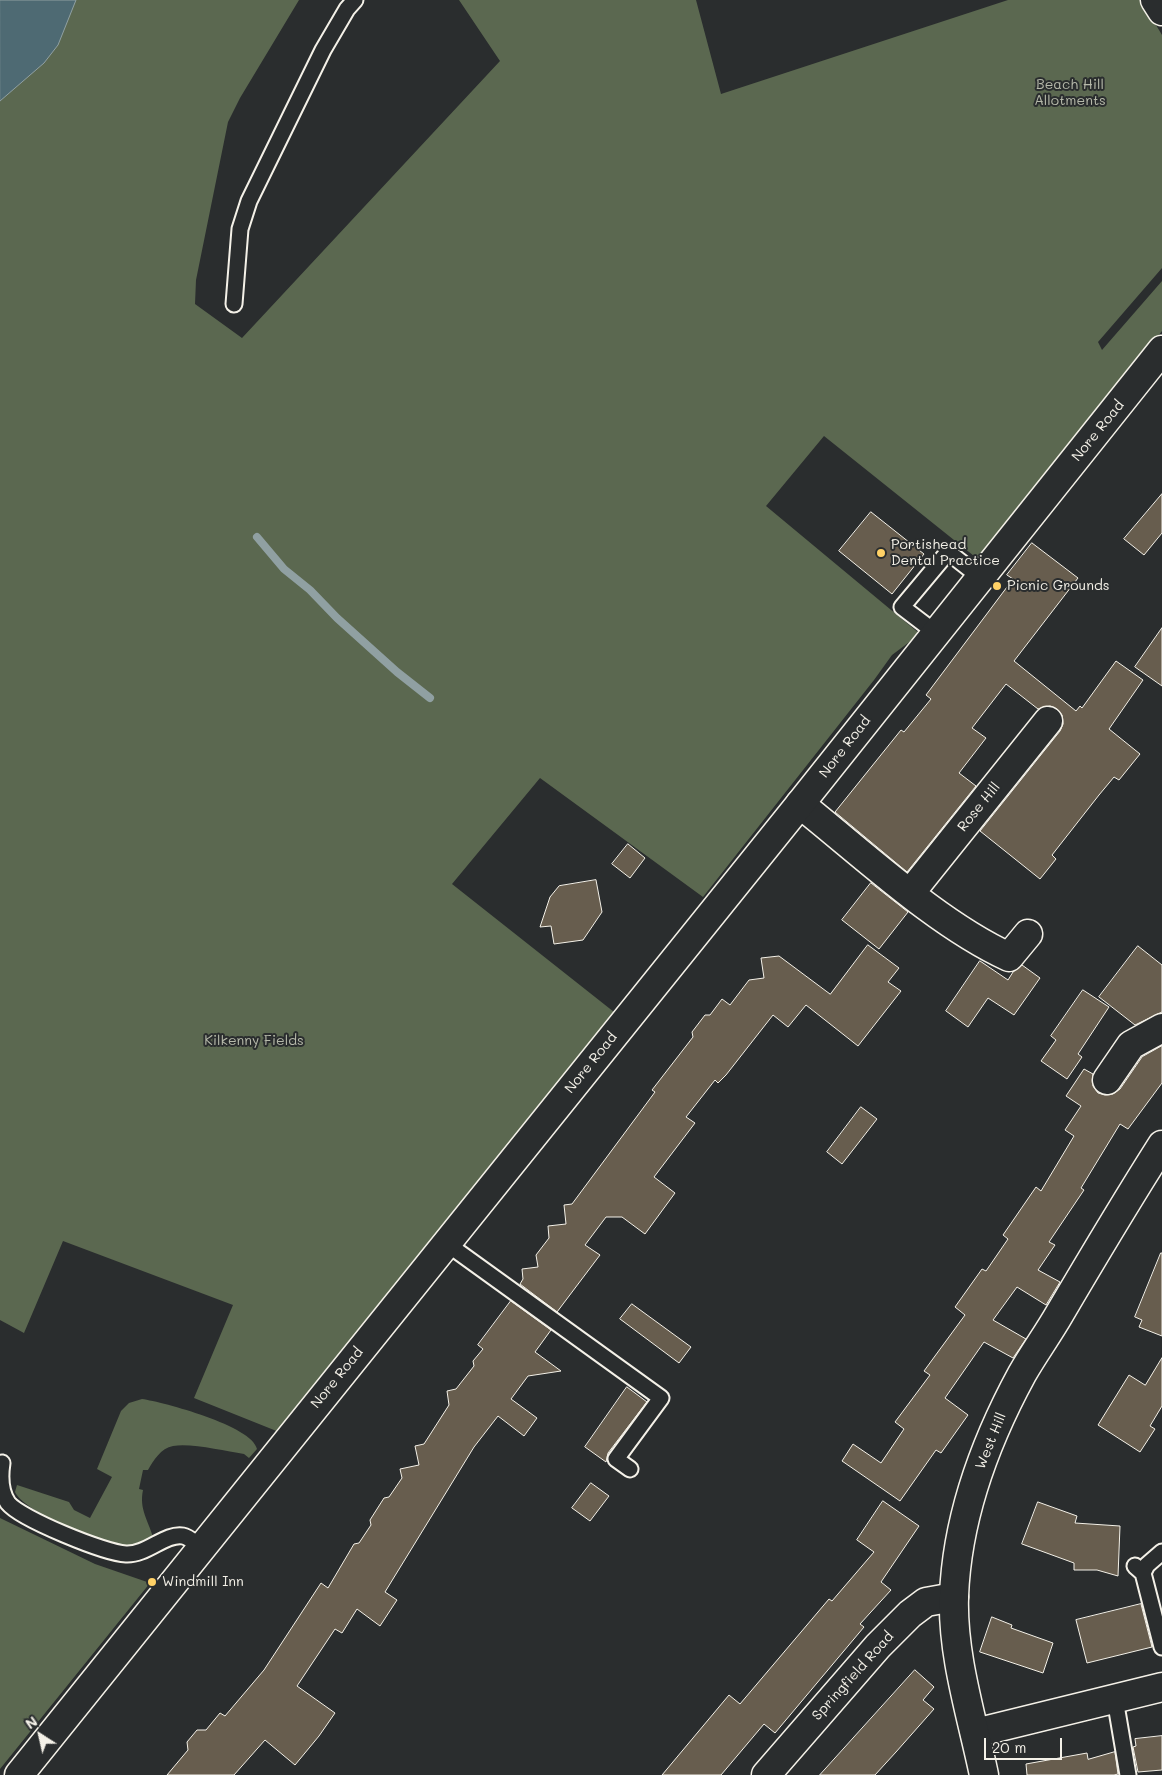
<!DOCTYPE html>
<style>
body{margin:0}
#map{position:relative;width:1162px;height:1775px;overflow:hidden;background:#2a2d2e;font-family:Mali,sans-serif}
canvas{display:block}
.north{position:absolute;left:15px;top:1710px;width:50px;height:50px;-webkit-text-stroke:4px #2a2d2e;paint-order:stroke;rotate:325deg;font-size:14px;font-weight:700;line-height:20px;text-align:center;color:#f4f1e8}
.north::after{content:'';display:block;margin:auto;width:18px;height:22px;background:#f4f1e8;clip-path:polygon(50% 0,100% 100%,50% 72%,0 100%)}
.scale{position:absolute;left:984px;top:1738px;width:78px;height:22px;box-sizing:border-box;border:2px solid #f4f1e8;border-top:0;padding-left:6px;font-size:15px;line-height:18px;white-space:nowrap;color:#f4f1e8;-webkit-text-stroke:4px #2a2d2e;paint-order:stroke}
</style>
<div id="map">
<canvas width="1162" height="1775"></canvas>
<div class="north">N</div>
<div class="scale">20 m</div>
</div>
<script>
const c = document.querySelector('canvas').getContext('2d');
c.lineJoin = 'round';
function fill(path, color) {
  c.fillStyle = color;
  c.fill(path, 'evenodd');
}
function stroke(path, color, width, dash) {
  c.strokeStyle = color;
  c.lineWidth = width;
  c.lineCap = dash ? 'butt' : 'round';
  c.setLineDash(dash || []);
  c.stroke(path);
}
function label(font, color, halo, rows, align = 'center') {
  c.font = font + ' Mali,sans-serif';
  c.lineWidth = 4;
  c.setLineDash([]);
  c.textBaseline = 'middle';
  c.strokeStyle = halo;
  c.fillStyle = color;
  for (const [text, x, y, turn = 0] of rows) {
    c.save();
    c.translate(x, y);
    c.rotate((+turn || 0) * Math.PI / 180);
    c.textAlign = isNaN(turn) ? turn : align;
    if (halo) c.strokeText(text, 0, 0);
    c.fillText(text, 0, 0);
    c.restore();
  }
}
fill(new Path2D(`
 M 0,0 L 299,0 L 240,98 L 228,122 L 196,280 L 195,304 L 242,338 L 500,61 L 459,0 L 696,0 L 721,94 L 1008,0 L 1141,0 L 1162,35 L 1162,268 L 1098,342 L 1102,350 L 1162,281 L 1162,331 L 979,560 L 824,436 L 766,506 L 920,634 L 892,655 L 874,680 L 703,897 L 540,778 L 452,884 L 614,1012 L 279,1432 L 194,1398 L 233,1305 L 63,1241 L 24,1333 L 0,1320 Z
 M 142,1399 C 163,1402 253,1426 257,1449 L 249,1458 L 244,1454 C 224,1451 192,1443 173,1446 C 161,1448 153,1461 148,1470 L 143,1470 L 139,1489 L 143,1490 C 139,1509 148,1520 153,1537 C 143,1545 129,1547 116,1546 C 96,1544 23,1510 15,1492 L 17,1485 L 69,1502 L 74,1510 L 90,1518 L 112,1477 L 97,1469 L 121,1411 L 129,1403 Z
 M 0,1518 L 95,1564 L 150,1583 L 0,1769 Z`), '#5b6850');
const water = new Path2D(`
 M 0,0 L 76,0 L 58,45 L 44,63 L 0,101 Z`);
fill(water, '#4e6a73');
stroke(water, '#90a0a2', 1);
stroke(new Path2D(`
 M 257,537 L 284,569 L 310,590 L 337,618 L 397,672 L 430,698`), '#90a0a2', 8);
const building = new Path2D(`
 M 1162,494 L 1162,533 L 1144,555 L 1124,539 Z
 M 871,512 L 924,554 L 892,594 L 839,551 Z
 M 1032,543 L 1078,578 L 1014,661 L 1076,711 L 1080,706 L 1082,708 L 1116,661 L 1143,680 L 1109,729 L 1140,754 L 1119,780 L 1114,777 L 1099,795 L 1052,855 L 1056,859 L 1040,879 L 980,831 L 1060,731 L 1063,724 L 1062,715 L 1057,709 L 1050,706 L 1038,709 L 1006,684 L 972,728 L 986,738 L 959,773 L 976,786 L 907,872 L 835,812 L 901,730 L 904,732 L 931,699 L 926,695 L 1013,579 L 1007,575 Z
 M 1162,628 L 1162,686 L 1135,667 Z
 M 628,844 L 645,858 L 630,878 L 612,864 Z
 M 596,880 L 602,912 L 583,940 L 554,944 L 551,926 L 540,927 L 550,897 L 559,886 Z
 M 871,883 L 908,912 L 879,949 L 842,920 Z
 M 868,945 L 899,968 L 888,982 L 901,991 L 858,1046 L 806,1005 L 788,1027 L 773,1015 L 726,1075 L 718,1083 L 715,1080 L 686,1117 L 695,1123 L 654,1177 L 675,1193 L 645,1234 L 622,1217 L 606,1217 L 585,1245 L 600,1255 L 557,1312 L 520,1284 L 523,1279 L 522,1269 L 538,1267 L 536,1255 L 549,1238 L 548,1226 L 566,1224 L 564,1205 L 572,1204 L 655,1092 L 652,1090 L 693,1037 L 692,1032 L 705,1015 L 710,1015 L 722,999 L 730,1005 L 749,980 L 764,978 L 761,958 L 779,956 L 830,994 Z
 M 1138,946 L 1162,965 L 1162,1012 L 1135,1025 L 1099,997 Z
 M 980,961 L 1008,980 L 1013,972 L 1022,965 L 1040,978 L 1014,1015 L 988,998 L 968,1027 L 946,1011 Z
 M 1083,990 L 1109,1007 L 1078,1054 L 1082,1057 L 1067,1079 L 1041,1061 L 1056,1040 L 1051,1036 Z
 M 1162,1046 L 1162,1083 L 1128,1129 L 1120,1124 L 1081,1188 L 1084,1190 L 1049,1242 L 1055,1245 L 1038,1270 L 1060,1282 L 1046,1305 L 1017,1287 L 993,1320 L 1026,1339 L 1013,1358 L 984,1342 L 945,1398 L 968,1415 L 941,1453 L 936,1450 L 900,1501 L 842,1461 L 853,1444 L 881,1463 L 904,1429 L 895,1422 L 930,1375 L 924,1371 L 965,1315 L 955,1307 L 982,1269 L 986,1271 L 1008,1239 L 1003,1235 L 1036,1187 L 1041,1191 L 1074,1136 L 1065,1130 L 1081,1106 L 1066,1096 L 1084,1069 L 1093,1074 L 1093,1086 L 1098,1093 L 1105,1095 L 1113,1094 L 1120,1089 L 1142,1057 Z
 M 861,1107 L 877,1119 L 842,1164 L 827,1152 Z
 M 1161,1253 L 1162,1253 L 1162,1336 L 1139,1327 L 1142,1320 L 1135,1317 Z
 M 511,1301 L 551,1330 L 535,1352 L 561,1371 L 528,1376 L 511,1399 L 537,1418 L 524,1436 L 498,1416 L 474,1447 L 385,1592 L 397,1600 L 380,1626 L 357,1609 L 342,1633 L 335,1629 L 297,1686 L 335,1713 L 319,1736 L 295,1765 L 265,1740 L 234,1775 L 167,1775 L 188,1750 L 187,1742 L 197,1730 L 206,1730 L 220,1713 L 225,1716 L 264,1670 L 321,1583 L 328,1588 L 354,1544 L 359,1543 L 371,1525 L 370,1520 L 384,1498 L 389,1497 L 402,1478 L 400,1469 L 419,1465 L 415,1446 L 424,1444 L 449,1405 L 447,1391 L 456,1389 L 474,1366 L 473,1361 L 483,1349 L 478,1345 Z
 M 632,1304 L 691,1347 L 679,1363 L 620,1319 Z
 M 1162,1358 L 1162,1406 L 1150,1426 L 1155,1429 L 1140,1452 L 1098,1425 L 1129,1375 L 1145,1385 Z
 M 627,1387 L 647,1402 L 608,1453 L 606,1462 L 585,1447 Z
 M 591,1483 L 609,1496 L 590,1521 L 572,1508 Z
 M 883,1501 L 919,1526 L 881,1582 L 891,1590 L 860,1624 L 864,1627 L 775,1733 L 764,1724 L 721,1775 L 662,1775 L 729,1695 L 740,1704 L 829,1599 L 832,1601 L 874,1552 L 857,1540 Z
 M 1038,1502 L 1077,1516 L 1075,1523 L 1120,1526 L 1118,1576 L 1097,1570 L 1074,1570 L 1074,1563 L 1022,1544 Z
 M 1141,1604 L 1152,1647 L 1087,1663 L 1076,1620 Z
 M 992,1617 L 1012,1625 L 1011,1628 L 1053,1643 L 1043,1673 L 980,1652 Z
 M 915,1670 L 934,1687 L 923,1700 L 934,1709 L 896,1752 L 875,1775 L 820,1775 Z
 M 1162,1736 L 1162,1770 L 1138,1772 L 1133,1747 L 1136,1746 L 1135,1739 Z
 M 1115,1752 L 1118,1774 L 1114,1775 L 1027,1775 L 1026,1764 L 1087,1753 L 1088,1759 Z`);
fill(building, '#675d4e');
stroke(building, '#f4f1e8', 1);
const service = new Path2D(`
 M 234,304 L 240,229 L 249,201 L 323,50 L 347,9 L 355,0
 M 936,633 L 902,607 L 948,552 L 980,577
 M 446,1243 L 661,1398 L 616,1459 L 630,1469
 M 2,1463 C 0,1476 0,1491 8,1503 C 21,1519 105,1553 126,1554 C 147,1555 165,1533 183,1536 C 189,1537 196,1544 202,1548
 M 1135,1566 L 1143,1573 L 1162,1647
 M 1143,1573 L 1147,1565 L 1162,1552
 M 1115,1699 L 1128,1775`);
const minor = new Path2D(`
 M 1155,0 L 1162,11
 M 800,804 C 863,854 937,924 1009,957 L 1028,934
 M 911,892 L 1048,721
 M 1107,1080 L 1131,1045 L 1162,1028
 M 975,1733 L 1162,1687
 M 766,1775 L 878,1646 L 910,1614 L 926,1602 L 954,1597`);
const tertiary = new Path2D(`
 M 19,1775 L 800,804 L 1162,350
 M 984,1775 C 972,1717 952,1656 954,1596 C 957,1518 985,1442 1022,1374 C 1034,1353 1048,1334 1060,1313 C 1093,1257 1127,1200 1162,1145`);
stroke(service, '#f4f1e8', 19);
stroke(minor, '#f4f1e8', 31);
stroke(tertiary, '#f4f1e8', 31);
stroke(service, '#2a2d2e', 15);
stroke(minor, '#2a2d2e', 28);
stroke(tertiary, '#2a2d2e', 28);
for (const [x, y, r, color] of [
 [881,553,5,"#ffd166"],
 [997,586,5,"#ffd166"],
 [152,1582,5,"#ffd166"]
]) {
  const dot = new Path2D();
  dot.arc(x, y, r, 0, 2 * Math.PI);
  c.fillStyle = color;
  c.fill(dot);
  stroke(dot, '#2a2d2e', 2);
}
label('14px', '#b7baab', '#2a2d2e', [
 ["Beach Hill",1070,85],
 ["Allotments",1070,101],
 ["Kilkenny Fields",254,1041]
]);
label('14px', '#f4f1e8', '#2a2d2e', [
 ["Nore Road",1098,431,-51],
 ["Nore Road",845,747,-52],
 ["Rose Hill",979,807,-51],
 ["Nore Road",591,1063,-51],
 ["Nore Road",337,1378,-51],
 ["West Hill",991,1441,-68],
 ["Springfield Road",853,1676,-48]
]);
label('14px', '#f4f1e8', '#2a2d2e', [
 ["Portishead",891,545],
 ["Dental Practice",891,561],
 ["Picnic Grounds",1007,586],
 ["Windmill Inn",162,1582]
], 'left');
</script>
